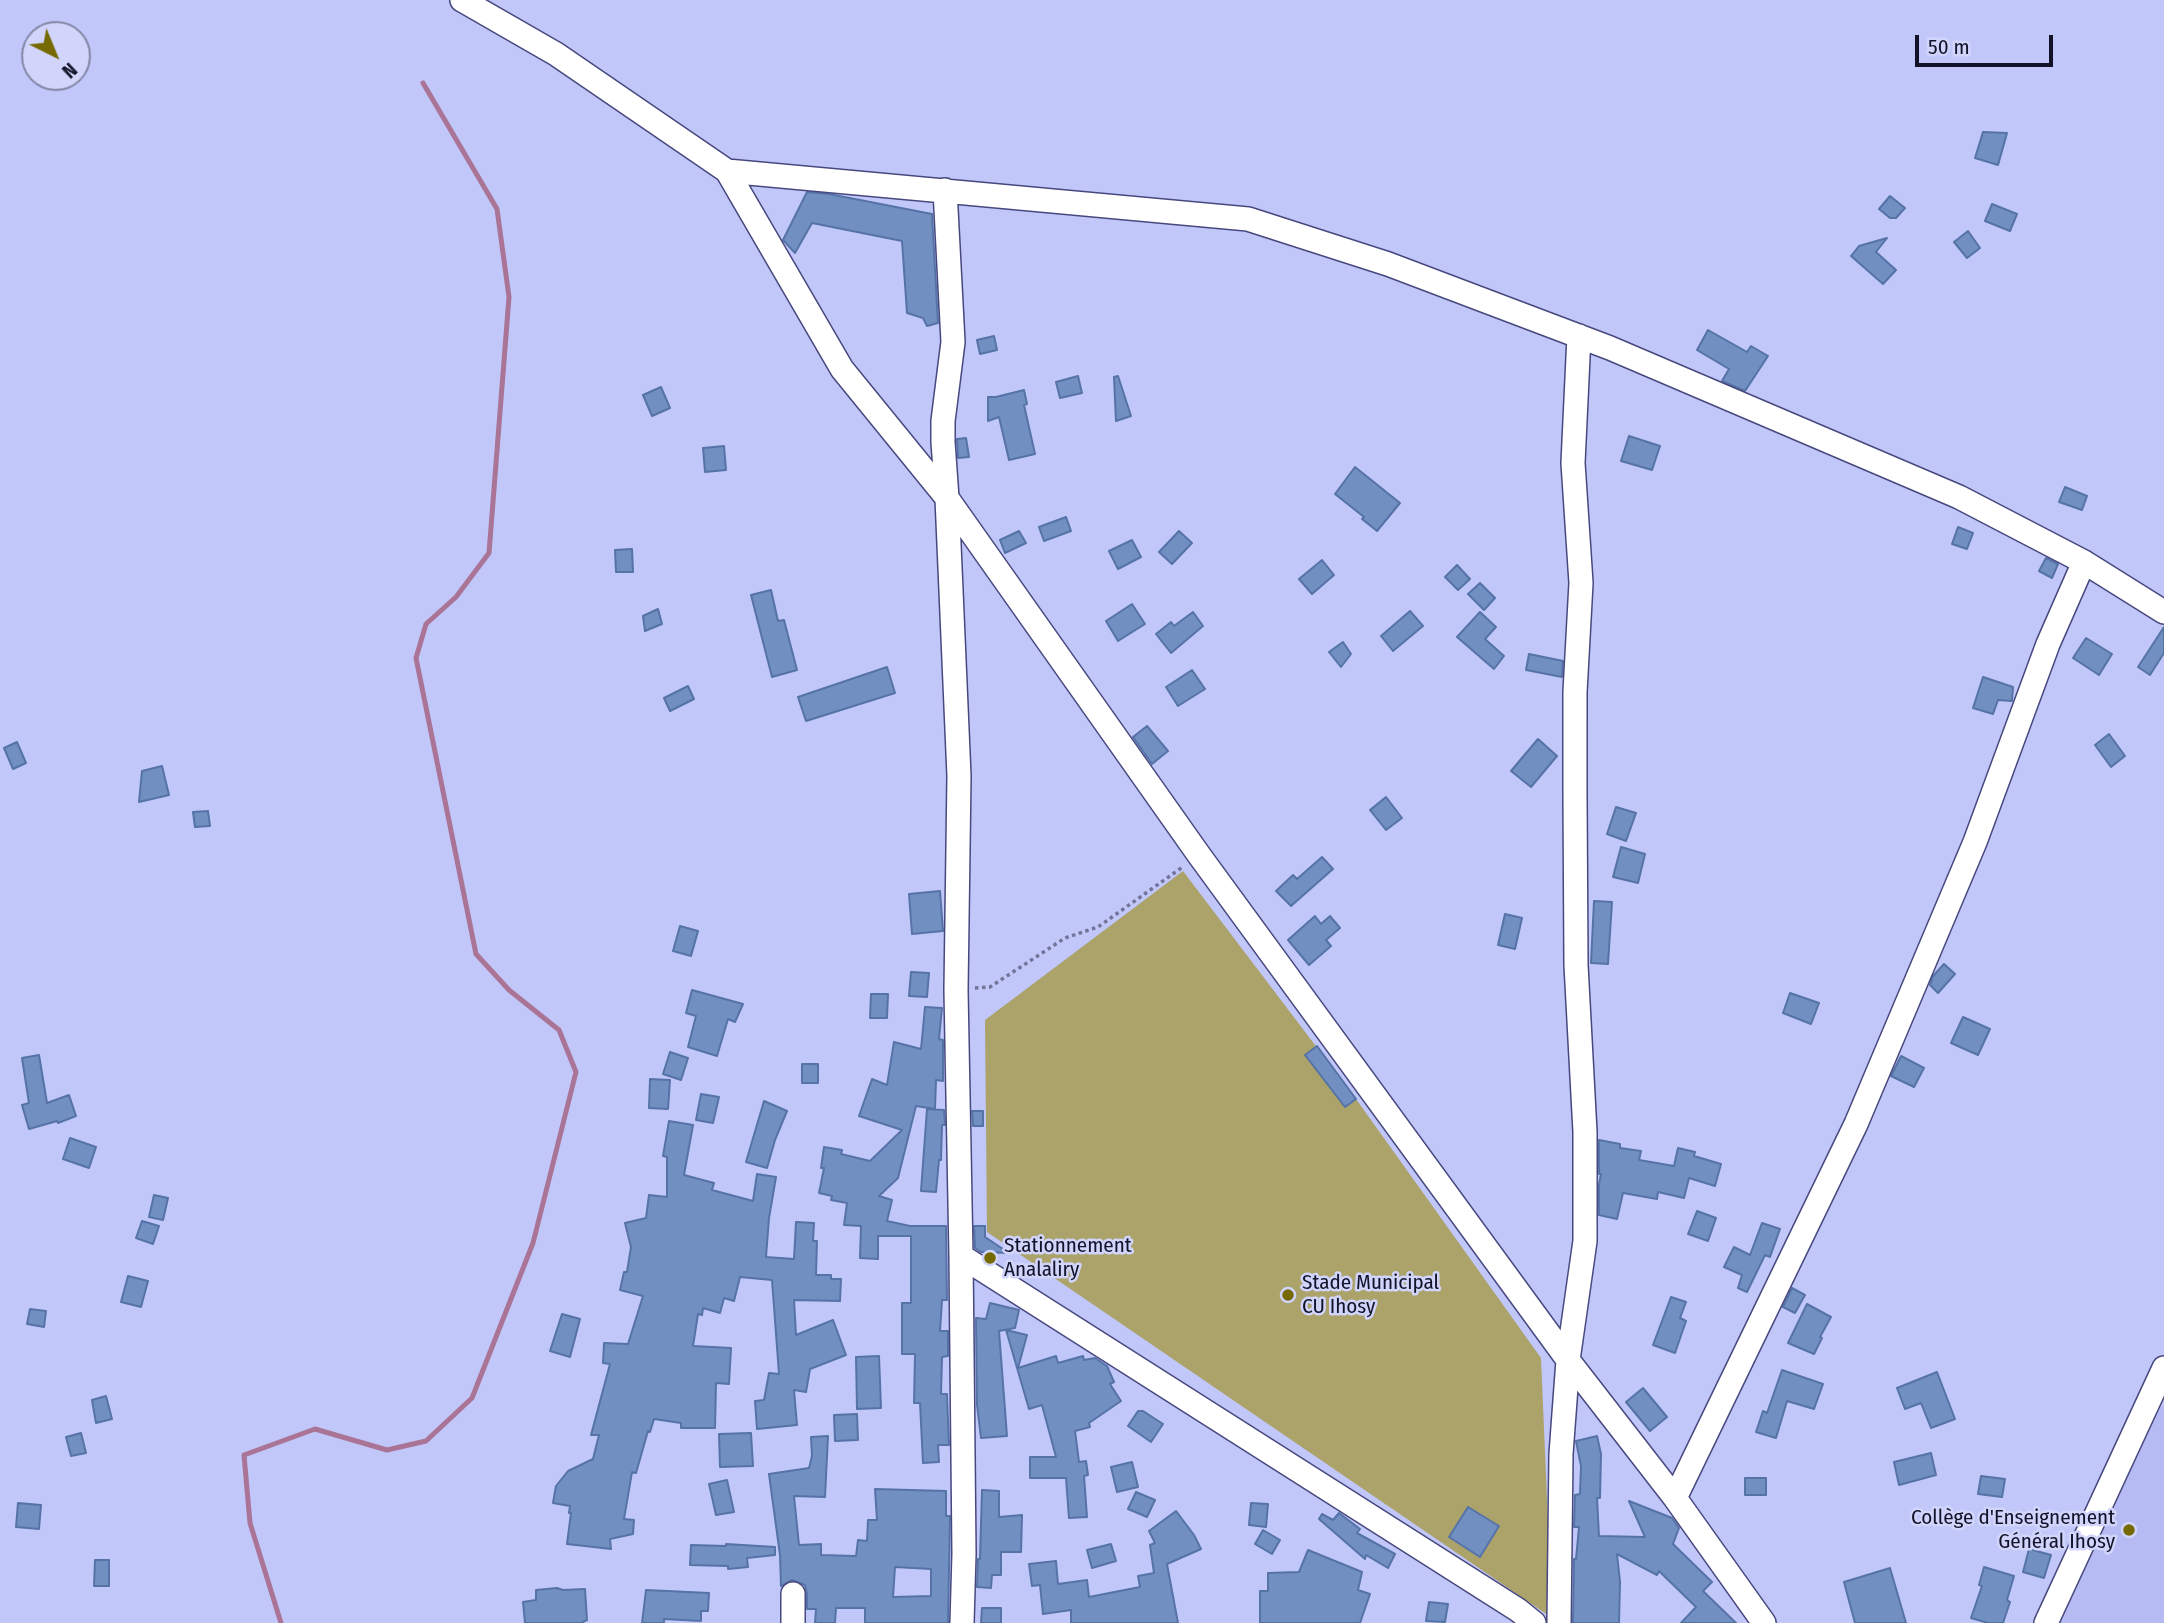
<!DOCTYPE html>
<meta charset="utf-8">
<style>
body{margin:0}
#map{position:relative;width:2164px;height:1623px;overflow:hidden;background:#c2c7fa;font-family:"Fira Sans Condensed",sans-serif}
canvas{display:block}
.north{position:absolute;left:21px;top:21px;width:70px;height:70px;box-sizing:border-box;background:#d1d5fc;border:2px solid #8587a7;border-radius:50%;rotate:137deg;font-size:19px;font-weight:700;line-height:28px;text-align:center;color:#121228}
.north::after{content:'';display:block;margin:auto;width:24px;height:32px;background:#766900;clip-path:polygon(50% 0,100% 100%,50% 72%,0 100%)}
.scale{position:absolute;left:1915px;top:35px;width:138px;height:32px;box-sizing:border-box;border:4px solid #121228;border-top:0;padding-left:9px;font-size:21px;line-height:24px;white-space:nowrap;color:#121228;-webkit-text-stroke:5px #d1d5fc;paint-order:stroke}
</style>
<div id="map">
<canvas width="2164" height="1623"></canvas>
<div class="north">N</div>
<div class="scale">50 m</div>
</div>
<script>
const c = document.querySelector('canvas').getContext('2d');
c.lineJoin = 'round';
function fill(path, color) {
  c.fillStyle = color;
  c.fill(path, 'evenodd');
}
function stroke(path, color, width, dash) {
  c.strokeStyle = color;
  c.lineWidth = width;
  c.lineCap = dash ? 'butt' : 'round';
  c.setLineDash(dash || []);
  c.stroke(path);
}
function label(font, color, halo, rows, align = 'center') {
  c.font = font + ' "Fira Sans Condensed",sans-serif';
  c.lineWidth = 5;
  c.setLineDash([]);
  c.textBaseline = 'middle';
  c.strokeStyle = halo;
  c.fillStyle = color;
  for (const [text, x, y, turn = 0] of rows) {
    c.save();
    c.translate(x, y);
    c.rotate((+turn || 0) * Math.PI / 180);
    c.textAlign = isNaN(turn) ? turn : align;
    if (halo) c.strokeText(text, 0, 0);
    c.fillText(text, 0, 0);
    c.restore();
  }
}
fill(new Path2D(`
 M 2164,1404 L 2164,1623 L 2051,1623 L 2137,1437 Z`), '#b7bbf3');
fill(new Path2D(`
 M 1183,871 L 1356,1099 L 1541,1358 L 1552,1618 L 987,1232 L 985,1020 Z`), '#aca36b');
stroke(new Path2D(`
 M 281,1623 L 250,1523 L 244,1455 L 315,1429 L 387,1450 L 426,1441 L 472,1398 L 533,1243 L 576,1072 L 559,1030 L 509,990 L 476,954 L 416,658 L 426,624 L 456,597 L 489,553 L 509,297 L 497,209 L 423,83`), '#a97496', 5);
const building = new Path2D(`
 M 1983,132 L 2007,133 L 1998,165 L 1975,158 Z
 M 807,192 L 829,194 L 932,214 L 938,323 L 927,326 L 923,318 L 907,313 L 902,241 L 812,223 L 795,253 L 783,240 Z
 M 1890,196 L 1905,208 L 1896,218 L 1890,218 L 1879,209 Z
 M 1992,204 L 2017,214 L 2010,231 L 1985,221 Z
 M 1968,231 L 1980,248 L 1967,258 L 1954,242 Z
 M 1887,238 L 1876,252 L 1896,270 L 1883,284 L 1851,256 L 1859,246 Z
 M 1708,330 L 1747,352 L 1751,346 L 1768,356 L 1745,391 L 1722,381 L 1729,369 L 1697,350 Z
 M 994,336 L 997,350 L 980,354 L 977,340 Z
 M 1078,376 L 1082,393 L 1060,398 L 1056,382 Z
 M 1118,376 L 1131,416 L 1116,421 L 1114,377 Z
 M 661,387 L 670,408 L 652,416 L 643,395 Z
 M 1024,390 L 1027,404 L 1024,405 L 1035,454 L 1009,460 L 999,417 L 988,421 L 988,397 L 996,397 Z
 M 1629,436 L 1660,446 L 1652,470 L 1621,461 Z
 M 966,438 L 969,457 L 958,458 L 957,439 Z
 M 724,446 L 726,470 L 705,472 L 703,448 Z
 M 1355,467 L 1400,503 L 1377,531 L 1362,519 L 1364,517 L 1335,494 Z
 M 2065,487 L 2087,496 L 2082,510 L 2059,502 Z
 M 1066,517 L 1071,531 L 1044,541 L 1039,527 Z
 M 1958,527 L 1973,533 L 1967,549 L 1952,544 Z
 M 1019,531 L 1026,543 L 1005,553 L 1000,540 Z
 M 1179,531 L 1192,543 L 1172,564 L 1159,552 Z
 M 1132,540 L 1141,557 L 1118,569 L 1109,551 Z
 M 632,549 L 633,572 L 616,572 L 615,550 Z
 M 2046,558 L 2058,564 L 2052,578 L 2039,571 Z
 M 1322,560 L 1334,575 L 1312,594 L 1299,579 Z
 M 1457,565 L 1470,579 L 1458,590 L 1445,577 Z
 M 1480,583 L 1495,598 L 1484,610 L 1468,594 Z
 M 771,590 L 778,621 L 784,620 L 797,670 L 772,677 L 751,595 Z
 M 1132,604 L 1145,624 L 1118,641 L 1106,621 Z
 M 658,609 L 662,624 L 645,631 L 643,616 Z
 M 1410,611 L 1423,626 L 1393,651 L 1381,636 Z
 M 1193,612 L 1203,626 L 1171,653 L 1156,634 L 1171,622 L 1174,626 Z
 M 1480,612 L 1496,627 L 1485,639 L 1504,656 L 1494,669 L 1457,637 Z
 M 2164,627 L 2164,653 L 2150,675 L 2138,667 Z
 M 2086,638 L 2112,654 L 2099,675 L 2073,658 Z
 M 1343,642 L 1351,654 L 1341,667 L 1329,652 Z
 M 1529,654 L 1563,661 L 1562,677 L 1526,670 Z
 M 887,667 L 895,693 L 806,721 L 798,697 Z
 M 1192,670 L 1205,689 L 1178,706 L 1166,687 Z
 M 1983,677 L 2013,687 L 2012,701 L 1998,700 L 1993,714 L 1973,708 Z
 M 688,686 L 694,699 L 670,711 L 664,698 Z
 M 1147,726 L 1168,751 L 1152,764 L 1133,737 Z
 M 2109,734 L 2125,756 L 2111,767 L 2095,745 Z
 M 1538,739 L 1557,756 L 1531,787 L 1511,771 Z
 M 17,742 L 26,763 L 13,769 L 4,748 Z
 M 162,766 L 169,795 L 139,802 L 142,771 Z
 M 1386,797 L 1402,818 L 1386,830 L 1370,810 Z
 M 1616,807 L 1636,813 L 1626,841 L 1607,834 Z
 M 208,811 L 210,826 L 195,827 L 193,812 Z
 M 1621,847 L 1645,854 L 1638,883 L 1613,877 Z
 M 1322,857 L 1333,869 L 1291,906 L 1276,891 L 1293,875 L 1297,879 Z
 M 940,891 L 943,931 L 912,934 L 909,894 Z
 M 1594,901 L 1612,902 L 1608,964 L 1591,963 Z
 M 1505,914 L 1522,918 L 1515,949 L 1498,945 Z
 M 1315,916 L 1321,924 L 1330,916 L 1340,928 L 1326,940 L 1331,946 L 1309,965 L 1288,940 Z
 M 680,926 L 698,931 L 691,956 L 673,951 Z
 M 1944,964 L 1955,974 L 1938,993 L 1930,985 L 1933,976 Z
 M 911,972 L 929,973 L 927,997 L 909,996 Z
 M 692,990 L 743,1004 L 735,1022 L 728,1019 L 717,1056 L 688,1047 L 696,1016 L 686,1013 Z
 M 1790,993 L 1819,1003 L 1811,1024 L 1783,1013 Z
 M 871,994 L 888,994 L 887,1018 L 870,1018 Z
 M 925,1007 L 942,1008 L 939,1039 L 943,1040 L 943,1081 L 936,1080 L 935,1109 L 916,1106 L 898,1178 L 879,1196 L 892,1200 L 887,1221 L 910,1226 L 946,1226 L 947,1300 L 942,1300 L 940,1331 L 948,1331 L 948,1356 L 942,1357 L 941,1394 L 947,1394 L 949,1445 L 938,1445 L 939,1462 L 923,1463 L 920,1403 L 914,1403 L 915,1354 L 902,1354 L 902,1303 L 911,1303 L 911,1236 L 878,1236 L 878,1259 L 860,1258 L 861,1226 L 844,1225 L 847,1203 L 831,1200 L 832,1196 L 819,1193 L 824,1168 L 821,1168 L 824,1147 L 842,1150 L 841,1154 L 870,1161 L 902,1130 L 859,1116 L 872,1079 L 887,1085 L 894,1042 L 921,1049 Z
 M 1963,1017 L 1990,1029 L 1978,1055 L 1951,1043 Z
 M 1317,1046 L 1356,1099 L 1345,1107 L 1305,1055 Z
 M 670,1052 L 688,1058 L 681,1080 L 663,1074 Z
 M 39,1055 L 47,1103 L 69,1095 L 76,1116 L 58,1123 L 57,1121 L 29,1129 L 22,1105 L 29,1103 L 22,1058 Z
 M 1901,1056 L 1924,1068 L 1914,1087 L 1891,1076 Z
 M 802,1064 L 818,1064 L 818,1083 L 802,1083 Z
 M 650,1079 L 670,1080 L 668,1109 L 649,1108 Z
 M 701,1094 L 719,1097 L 713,1123 L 696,1120 Z
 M 764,1101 L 787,1111 L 775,1140 L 767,1168 L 746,1162 Z
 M 927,1109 L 944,1110 L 945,1125 L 942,1125 L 941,1160 L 939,1160 L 936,1192 L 921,1191 Z
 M 972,1111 L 983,1111 L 983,1126 L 973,1126 Z
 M 669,1121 L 693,1125 L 684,1175 L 714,1183 L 712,1190 L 753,1201 L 757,1174 L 776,1177 L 769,1218 L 766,1257 L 794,1259 L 796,1222 L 814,1223 L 813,1241 L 817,1241 L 816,1275 L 831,1275 L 831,1279 L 841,1279 L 840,1301 L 794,1300 L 796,1335 L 833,1320 L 846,1355 L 810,1369 L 806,1392 L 794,1390 L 797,1425 L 757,1429 L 755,1401 L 764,1400 L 769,1373 L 779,1374 L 772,1280 L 740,1277 L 734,1301 L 724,1298 L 720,1313 L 703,1308 L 702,1315 L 698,1314 L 693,1346 L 731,1348 L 729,1384 L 716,1383 L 715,1428 L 681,1428 L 681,1423 L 654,1419 L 650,1432 L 648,1431 L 636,1473 L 632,1472 L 624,1519 L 634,1520 L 633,1534 L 610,1539 L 611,1549 L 567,1544 L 571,1513 L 569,1513 L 570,1506 L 553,1503 L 556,1486 L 568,1471 L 593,1459 L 599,1435 L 591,1435 L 610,1364 L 603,1363 L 604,1343 L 628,1344 L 643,1296 L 620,1290 L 624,1272 L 627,1272 L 631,1247 L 625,1223 L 646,1218 L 649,1195 L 667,1197 L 667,1157 L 663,1156 Z
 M 70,1138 L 96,1147 L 89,1168 L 63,1159 Z
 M 1599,1140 L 1620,1144 L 1620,1148 L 1641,1151 L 1639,1160 L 1674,1166 L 1678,1148 L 1695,1152 L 1694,1156 L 1721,1164 L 1715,1186 L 1689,1178 L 1684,1198 L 1658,1192 L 1657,1199 L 1623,1193 L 1617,1219 L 1599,1215 L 1599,1184 L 1601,1174 L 1599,1174 Z
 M 154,1195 L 168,1198 L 163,1220 L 149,1217 Z
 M 1697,1211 L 1716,1218 L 1708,1241 L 1688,1234 Z
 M 142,1221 L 159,1226 L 153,1244 L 136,1238 Z
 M 1762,1223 L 1780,1229 L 1770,1257 L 1765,1255 L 1747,1292 L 1738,1288 L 1742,1275 L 1724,1267 L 1734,1247 L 1750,1255 Z
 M 974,1226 L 985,1226 L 985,1237 L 1009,1253 L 981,1252 L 975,1248 Z
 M 128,1276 L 148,1281 L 141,1307 L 121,1302 Z
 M 1792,1288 L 1805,1295 L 1795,1313 L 1783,1307 Z
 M 1671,1297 L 1686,1302 L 1680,1318 L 1686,1321 L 1675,1353 L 1653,1345 Z
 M 990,1303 L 1019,1310 L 1015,1328 L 999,1331 L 1007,1436 L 981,1438 L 977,1405 L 976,1321 L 976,1318 L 986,1319 Z
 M 1807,1304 L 1831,1317 L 1820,1337 L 1822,1338 L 1814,1354 L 1788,1343 Z
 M 30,1309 L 46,1311 L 44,1327 L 27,1324 Z
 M 562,1314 L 580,1319 L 570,1357 L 550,1351 Z
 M 1006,1330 L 1027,1335 L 1018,1368 L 1056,1356 L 1058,1363 L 1083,1356 L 1084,1360 L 1095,1358 L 1107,1366 L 1114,1382 L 1110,1384 L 1121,1401 L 1089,1423 L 1090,1427 L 1075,1431 L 1079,1462 L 1086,1461 L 1088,1475 L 1084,1476 L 1087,1517 L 1069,1518 L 1066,1478 L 1030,1478 L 1030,1457 L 1056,1457 L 1042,1405 L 1029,1409 Z
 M 879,1356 L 881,1408 L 857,1409 L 856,1357 Z
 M 1782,1370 L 1823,1384 L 1814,1409 L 1787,1401 L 1776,1438 L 1756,1432 L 1763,1411 L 1767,1413 Z
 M 1937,1372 L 1955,1419 L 1931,1428 L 1921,1403 L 1905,1409 L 1897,1388 Z
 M 1643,1388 L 1667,1417 L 1650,1431 L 1626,1402 Z
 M 106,1396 L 112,1419 L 96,1423 L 92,1400 Z
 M 1138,1411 L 1143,1411 L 1163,1424 L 1151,1442 L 1128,1426 Z
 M 857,1414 L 858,1440 L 835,1441 L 834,1415 Z
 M 81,1433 L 86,1453 L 71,1456 L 66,1437 Z
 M 751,1433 L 753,1466 L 720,1467 L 719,1434 Z
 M 828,1436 L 825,1497 L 794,1496 L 799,1545 L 821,1544 L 821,1555 L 856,1556 L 858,1540 L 867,1541 L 868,1520 L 877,1520 L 875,1489 L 946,1491 L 946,1516 L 950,1516 L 948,1623 L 865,1623 L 865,1608 L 836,1608 L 835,1623 L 815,1623 L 816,1609 L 807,1609 L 807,1594 L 805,1585 L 792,1580 L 781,1586 L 780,1555 L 769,1474 L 809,1468 L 812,1456 L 811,1437 ZM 895,1567 L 931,1569 L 931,1596 L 893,1597 Z
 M 1597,1436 L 1601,1454 L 1600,1498 L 1597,1498 L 1599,1536 L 1645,1537 L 1629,1501 L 1672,1518 L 1679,1528 L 1673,1544 L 1712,1582 L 1703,1591 L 1736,1623 L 1681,1623 L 1696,1607 L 1659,1571 L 1657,1575 L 1617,1554 L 1620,1582 L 1619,1623 L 1573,1623 L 1574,1559 L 1576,1559 L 1579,1527 L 1574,1527 L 1575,1495 L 1580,1494 L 1581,1466 L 1576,1441 Z
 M 1931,1453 L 1936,1475 L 1899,1485 L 1894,1462 Z
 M 1132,1462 L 1138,1487 L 1117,1492 L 1111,1467 Z
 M 1981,1476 L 2005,1479 L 2002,1497 L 1978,1494 Z
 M 1745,1478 L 1766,1478 L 1766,1495 L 1745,1495 Z
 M 727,1480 L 734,1512 L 716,1515 L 709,1484 Z
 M 982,1490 L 999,1491 L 999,1517 L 1022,1515 L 1021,1552 L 1001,1552 L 1001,1575 L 992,1575 L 991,1588 L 977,1587 L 978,1559 L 980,1559 Z
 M 1136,1492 L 1155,1500 L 1147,1517 L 1128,1509 Z
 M 18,1503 L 41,1505 L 39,1529 L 16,1527 Z
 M 1251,1503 L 1268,1504 L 1266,1527 L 1249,1525 Z
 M 1468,1507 L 1499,1526 L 1480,1557 L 1449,1537 Z
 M 1176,1511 L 1194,1535 L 1201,1549 L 1167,1564 L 1178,1623 L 1071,1623 L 1071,1610 L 1043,1614 L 1040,1585 L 1032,1586 L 1029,1564 L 1056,1561 L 1058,1584 L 1087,1580 L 1089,1597 L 1140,1587 L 1138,1576 L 1154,1573 L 1150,1545 L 1155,1543 L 1149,1531 Z
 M 1339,1513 L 1360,1529 L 1357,1533 L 1395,1554 L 1388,1568 L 1366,1555 L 1365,1559 L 1319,1519 L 1322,1514 L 1333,1520 Z
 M 1263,1530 L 1280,1540 L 1272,1554 L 1255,1544 Z
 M 726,1544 L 775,1547 L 775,1555 L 747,1558 L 748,1567 L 728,1569 L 728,1566 L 690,1565 L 691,1545 L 726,1546 Z
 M 1111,1544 L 1116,1561 L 1092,1568 L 1087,1550 Z
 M 2029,1549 L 2051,1555 L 2044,1578 L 2023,1572 Z
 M 1308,1550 L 1362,1572 L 1358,1590 L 1370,1594 L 1360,1623 L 1260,1623 L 1260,1591 L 1268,1591 L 1268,1573 L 1299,1572 Z
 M 95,1560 L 109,1560 L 109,1586 L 94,1586 Z
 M 1984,1567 L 2014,1576 L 2007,1600 L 2010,1602 L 2003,1623 L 1988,1623 L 1971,1618 L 1982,1586 L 1979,1585 Z
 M 1890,1568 L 1906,1623 L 1855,1623 L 1844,1582 Z
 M 557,1588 L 563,1590 L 585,1589 L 587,1620 L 581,1623 L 525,1623 L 523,1602 L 536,1600 L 536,1590 Z
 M 646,1590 L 709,1593 L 708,1611 L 701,1611 L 701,1621 L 664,1619 L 664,1623 L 642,1623 Z
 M 1429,1602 L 1448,1604 L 1445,1622 L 1426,1621 Z
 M 982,1608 L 1001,1608 L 1001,1623 L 981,1623 Z`);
fill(building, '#728fc1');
stroke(building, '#5573a7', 2);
const minor = new Path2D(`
 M 462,0 L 556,54 L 727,171 L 842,369 L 947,498 L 1199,855 L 1568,1360 L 1675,1498 L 1764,1623
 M 727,171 L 1248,219 L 1388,264 L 1610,348 L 1959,497 L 2084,562 L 2164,612
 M 945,190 L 953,342 L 943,421 L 943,442 L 947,498 L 959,776 L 956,990 L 961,1256 L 964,1554 L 962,1623
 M 961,1256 L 1518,1610 L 1534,1623
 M 1675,1498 L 1856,1124 L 1975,842 L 2048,644 L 2084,562
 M 793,1594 L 793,1623
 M 1559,1623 L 1561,1454 L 1568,1360 L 1585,1241 L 1585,1132 L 1576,965 L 1575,795 L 1575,692 L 1581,583 L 1573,463 L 1579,336
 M 2046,1623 L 2164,1368`);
stroke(minor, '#47487e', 26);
stroke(new Path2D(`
 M 975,988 L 990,987 L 1065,938 L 1098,927 L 1184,866`), '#72749a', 3.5, [3.5, 3.5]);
stroke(minor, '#fff', 23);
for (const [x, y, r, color] of [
 [990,1258,7,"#766900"],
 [1288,1295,7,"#766900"],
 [2129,1530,7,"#766900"]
]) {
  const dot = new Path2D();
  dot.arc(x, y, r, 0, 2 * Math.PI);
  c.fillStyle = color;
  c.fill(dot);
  stroke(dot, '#d1d5fc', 2.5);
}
label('21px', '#121228', '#d1d5fc', [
 ["Stationnement",1004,1246],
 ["Analaliry",1004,1270],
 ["Stade Municipal",1302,1283],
 ["CU Ihosy",1302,1307],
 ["Collège d'Enseignement",2115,1518,"right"],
 ["Général Ihosy",2115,1542,"right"]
], 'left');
</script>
